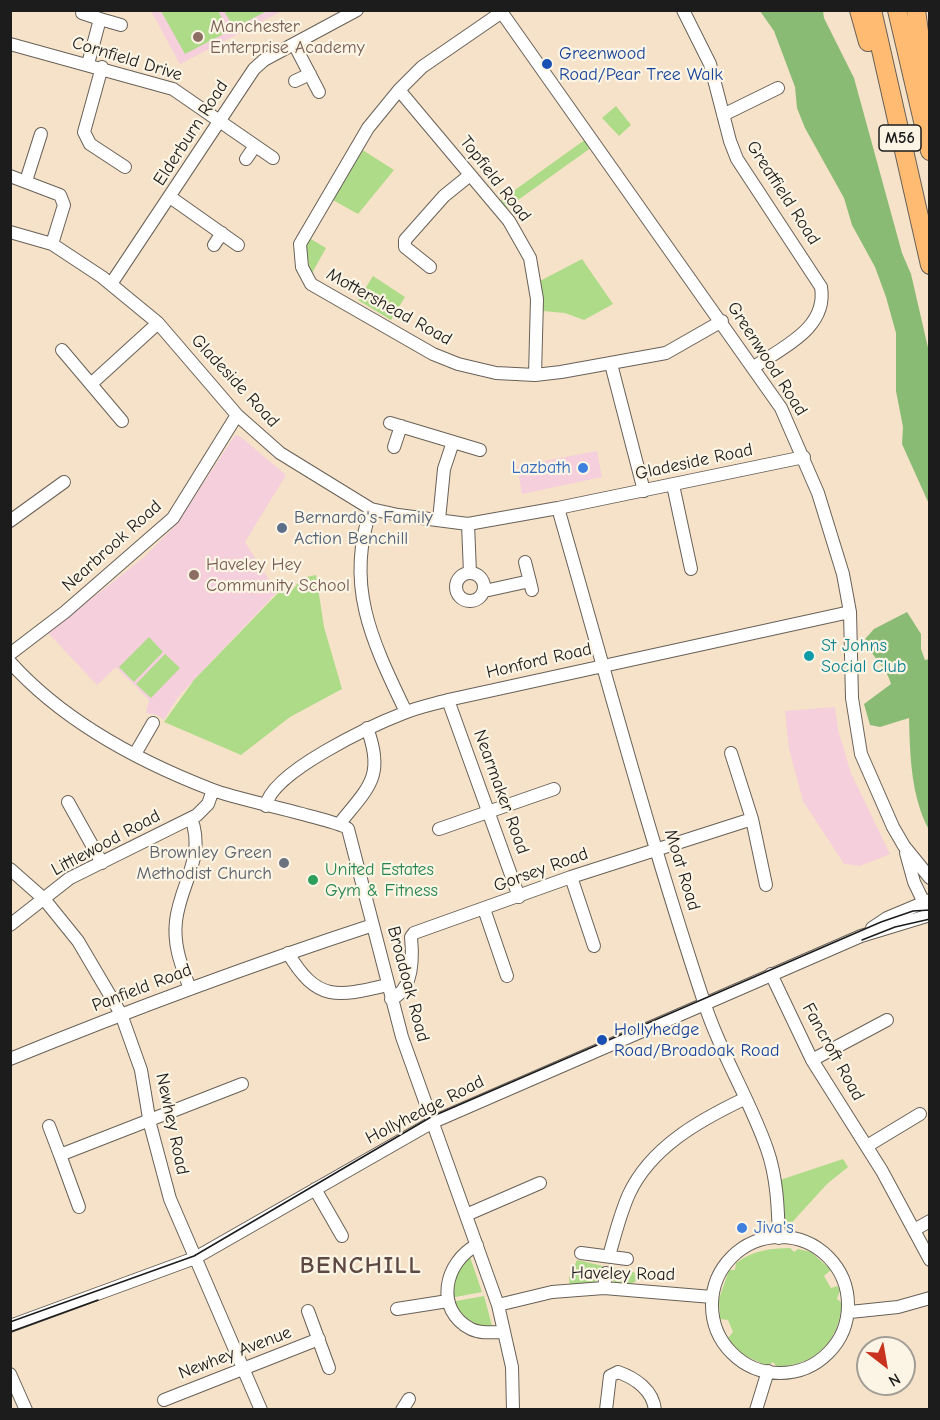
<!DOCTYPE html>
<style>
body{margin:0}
#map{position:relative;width:940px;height:1420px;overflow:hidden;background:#f6e2c8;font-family:"Comic Neue",sans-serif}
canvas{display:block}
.frame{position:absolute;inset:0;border:12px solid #1c1c1c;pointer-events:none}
.north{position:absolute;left:856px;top:1336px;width:60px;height:60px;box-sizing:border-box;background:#fcf5e5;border:2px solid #a29e95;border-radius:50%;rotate:149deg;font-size:16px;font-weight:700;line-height:24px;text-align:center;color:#1c1c1c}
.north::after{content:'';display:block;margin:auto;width:21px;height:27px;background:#c8321e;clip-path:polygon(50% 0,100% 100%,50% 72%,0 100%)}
</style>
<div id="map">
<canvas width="940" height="1420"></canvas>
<div class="frame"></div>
<div class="north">N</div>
</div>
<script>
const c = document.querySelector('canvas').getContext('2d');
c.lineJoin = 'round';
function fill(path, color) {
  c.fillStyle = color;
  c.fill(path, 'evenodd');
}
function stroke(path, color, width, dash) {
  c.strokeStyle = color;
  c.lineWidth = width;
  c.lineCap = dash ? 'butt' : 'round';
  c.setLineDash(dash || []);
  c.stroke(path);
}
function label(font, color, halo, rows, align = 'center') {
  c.font = font + ' "Comic Neue",sans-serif';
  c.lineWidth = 4.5;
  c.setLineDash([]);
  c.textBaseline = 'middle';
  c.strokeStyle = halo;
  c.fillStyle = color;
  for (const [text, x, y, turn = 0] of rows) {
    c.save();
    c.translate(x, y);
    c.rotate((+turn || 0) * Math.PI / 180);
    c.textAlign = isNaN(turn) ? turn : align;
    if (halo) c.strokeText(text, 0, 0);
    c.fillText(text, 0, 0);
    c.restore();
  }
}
fill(new Path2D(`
 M 151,11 L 282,11 L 180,64 Z
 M 235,435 L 241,437 L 286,475 L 245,542 L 277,592 L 178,697 L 164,720 L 157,715 L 146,713 L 149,700 L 116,667 L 97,685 L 48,633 L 143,558 L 176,525 Z
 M 597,451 L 602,477 L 522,494 L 517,466 Z
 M 835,707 L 838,730 L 851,773 L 890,854 L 860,866 L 844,864 L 803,801 L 789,749 L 785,711 Z`), '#f5cfdb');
fill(new Path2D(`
 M 161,11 L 218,11 L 229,31 L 185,54 Z
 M 224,11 L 267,11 L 234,28 Z
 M 616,106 L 631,125 L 619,136 L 602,118 Z
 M 586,139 L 592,147 L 504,210 L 498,202 Z
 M 361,149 L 394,170 L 358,214 L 331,199 Z
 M 309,238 L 326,248 L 311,275 L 306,247 Z
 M 582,259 L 613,304 L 584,320 L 565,313 L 543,311 L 540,281 Z
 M 373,276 L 405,297 L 391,320 L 358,300 Z
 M 316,575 L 324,627 L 342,689 L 290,717 L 241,755 L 164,722 L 194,680 L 278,593 L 290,593 L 302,578 Z
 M 149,637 L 163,652 L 134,682 L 119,667 Z
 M 165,654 L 180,668 L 151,698 L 136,684 Z
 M 843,1159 L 848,1167 L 827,1184 L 785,1230 L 780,1180 Z
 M 790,1248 L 794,1252 L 798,1249 L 811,1252 L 831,1270 L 824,1276 L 831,1288 L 837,1286 L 840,1290 L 837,1299 L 842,1303 C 839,1341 816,1365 777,1367 L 773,1362 L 768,1366 L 741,1354 L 728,1338 L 733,1332 L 728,1320 L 720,1319 L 719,1299 L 729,1270 L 735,1270 L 736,1263 C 752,1251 770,1248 790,1248 Z
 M 470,1257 L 482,1292 L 450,1298 C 450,1284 457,1266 470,1257 Z
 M 577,1260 L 603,1266 L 598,1281 L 570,1287 L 569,1278 Z
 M 609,1267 L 634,1272 L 637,1280 L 633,1283 L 615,1283 L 608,1275 Z
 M 484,1296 L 493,1329 L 466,1323 L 451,1302 Z`), '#addb88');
fill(new Path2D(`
 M 760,11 L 823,11 L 824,18 L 854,78 L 902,253 L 911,274 L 929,352 L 929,504 L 902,444 L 903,427 L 896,391 L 896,333 L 886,297 L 875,267 L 852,225 L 844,198 L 805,128 L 797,108 L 795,87 L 774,31 Z
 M 907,612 L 921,634 L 921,649 L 925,660 L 929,659 L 929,830 C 911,796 910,756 909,718 L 880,727 L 870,725 L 864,704 L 891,684 C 887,667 870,656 865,639 L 874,629 Z`), '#8abb74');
const minor = new Path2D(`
 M 500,10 L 781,408 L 818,493 L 843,574 L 850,612 L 852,698 L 861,754 L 893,827 L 904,846 L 930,878
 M 683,10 L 710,64 L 730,141 L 737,159 L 821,287 C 828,328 783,347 754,367
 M 502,12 L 422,67 L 399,90 L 368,128 L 300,244 L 302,267 L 311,284 L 433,354 L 458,364 L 496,373 L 535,375 L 561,372 L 666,353 L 722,321
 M 82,13 L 100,19
 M 10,44 L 173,89 L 273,158
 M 294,44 L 319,92
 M 88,64 L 100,19 L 121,25
 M 102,67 L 84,132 L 90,144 L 125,167
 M 295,81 L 310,74
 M 399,90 L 509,221 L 530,258 L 537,299 L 535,375
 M 723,115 L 778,88
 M 246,159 L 255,146
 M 10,176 L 60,195 L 64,205 L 52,244
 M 26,181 L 41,134
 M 170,197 L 238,245
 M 10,232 L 52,244 L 102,277 L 158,323 L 237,415 L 280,453 L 371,509 L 398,515 L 468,524 L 558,508 L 804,457
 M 214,245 L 222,233
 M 430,267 L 405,247 L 405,240 L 444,196 L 470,175
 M 111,284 L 254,69 L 264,60 L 357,10
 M 62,350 L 122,421
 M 611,364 L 644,491
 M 91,384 L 158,323
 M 390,423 L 480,450
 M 394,447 L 401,426
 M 673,485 L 691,569
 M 558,508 C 606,675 651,843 706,1008 C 722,1056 750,1100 767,1149 C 777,1177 778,1208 779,1238
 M 371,509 C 344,586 373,643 406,712
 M 439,520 L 444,469 L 453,442
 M 10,521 L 64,482
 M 468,524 L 470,573
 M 525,562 L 532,590
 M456 587a14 14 0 1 1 28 0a14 14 0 1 1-28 0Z
 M 484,588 L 489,590 L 530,581
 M 10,654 L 65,612 L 173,518 L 237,415
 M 10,662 C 63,721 140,762 213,790 C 235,799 341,821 348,829 L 402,1037 L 498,1305 L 512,1367 L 513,1410
 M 448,700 L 519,897
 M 731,753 L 752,819 L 766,885
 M 135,754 L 153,723
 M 68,802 L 102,863
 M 266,806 C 271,772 373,725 404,713 C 418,707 434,704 448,700 L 850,612
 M 340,823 C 369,787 385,776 367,728
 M 439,829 L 554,789
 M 906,853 L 914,882 L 926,907
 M 10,869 L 44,899 L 78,941 L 121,1014 L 141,1070 L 150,1124 L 170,1199 L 261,1410
 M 571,877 L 594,946
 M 484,909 L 507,976
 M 10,925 L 70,878 L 197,815 L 208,804 L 213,790
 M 872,928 L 887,918 L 930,900
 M 288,953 C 317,1002 337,997 388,985
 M 771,974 L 812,1060 L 882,1171 L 930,1260
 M 190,989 C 182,967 173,946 176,921 C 180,884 206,857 191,818
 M 391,999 C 414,990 413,957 411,937 L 414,933 L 571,877 L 752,819
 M 10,1059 C 130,1010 251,965 373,925
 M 812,1060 L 887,1020
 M 49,1126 L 60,1155 L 242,1084
 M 867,1146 L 920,1114
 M 60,1155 L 79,1207
 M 315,1189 L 342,1236
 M 466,1215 L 540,1183
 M 914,1230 L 930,1221
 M712 1305a68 68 0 1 1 136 0a68 68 0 1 1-136 0Z
 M 477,1245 C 444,1262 434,1310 471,1329 C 481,1334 494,1332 504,1332
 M 581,1253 L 627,1259
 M 609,1256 C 615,1235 620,1214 629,1194 C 651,1147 700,1120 744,1099
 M 604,1288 L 606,1273
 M 498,1305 L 552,1292 L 604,1288 L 712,1297
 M 397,1309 L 448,1301
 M 308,1311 L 329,1368
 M 850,1312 L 898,1307 L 930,1298
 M 10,1326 L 195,1258 L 433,1122 L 861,936 L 930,915
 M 10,1374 L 26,1410
 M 164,1400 L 319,1339
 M 402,1410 L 409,1399
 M 606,1410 L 610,1376 L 618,1372 C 635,1378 653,1390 655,1410
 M 756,1410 L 768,1371`);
const highway = new Path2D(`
 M 859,10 L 868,42
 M 872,10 L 930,265
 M 897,10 L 930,151
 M 916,10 L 929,104`);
stroke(minor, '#686158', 14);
stroke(highway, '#686158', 20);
stroke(minor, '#fff', 12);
stroke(highway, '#ffbb71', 18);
stroke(new Path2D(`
 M 862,940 L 895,927 L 930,919
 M 10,1322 L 194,1256 L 431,1117 L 881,922 L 913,911 L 930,910
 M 10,1332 L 98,1300`), '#1c1c1c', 1.5);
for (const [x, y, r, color] of [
 [198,37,6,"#8d6e63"],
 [547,64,6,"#1a4fb4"],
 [583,468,6,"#3f7fe0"],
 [282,528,6,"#5c6f8a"],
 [194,575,6,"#8d6e63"],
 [809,656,6,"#0f9aa8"],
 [284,863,6,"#6b7280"],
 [313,880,6,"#2e9e5b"],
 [602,1040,6,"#1a4fb4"],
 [742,1228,6,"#3f7fe0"]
]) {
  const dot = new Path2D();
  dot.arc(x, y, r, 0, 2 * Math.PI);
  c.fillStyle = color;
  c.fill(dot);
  stroke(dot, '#fcf5e5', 2);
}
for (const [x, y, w] of [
 [900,138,42]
]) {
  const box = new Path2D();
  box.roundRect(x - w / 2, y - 13, w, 26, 4.5);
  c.fillStyle = '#fcf5e5';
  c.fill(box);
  stroke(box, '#1c1c1c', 1.5);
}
label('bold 16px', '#1c1c1c', null, [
 ["M56",900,138]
]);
label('18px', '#785e54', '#fcf5e5', [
 ["Manchester",210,27],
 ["Enterprise Academy",210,48],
 ["Haveley Hey",206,565],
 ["Community School",206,586]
], 'left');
label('18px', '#164399', '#fcf5e5', [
 ["Greenwood",559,54],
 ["Road/Pear Tree Walk",559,75],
 ["Hollyhedge",614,1030],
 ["Road/Broadoak Road",614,1051]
], 'left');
label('18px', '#1c1c1c', '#fcf5e5', [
 ["Cornfield Drive",127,59,17],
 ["Elderburn Road",191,133,-57],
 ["Topfield Road",495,179,52],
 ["Greatfield Road",783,193,57],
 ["Mottershead Road",389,307,29],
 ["Greenwood Road",767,359,57],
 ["Gladeside Road",235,381,47],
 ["Gladeside Road",694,462,-12],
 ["Nearbrook Road",112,546,-42],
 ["Honford Road",539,661,-13],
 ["Nearmaker Road",501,792,70],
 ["Littlewood Road",106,843,-28],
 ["Gorsey Road",541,870,-20],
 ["Moat Road",682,870,73],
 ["Broadoak Road",408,984,75],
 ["Panfield Road",142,988,-21],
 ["Fancroft Road",833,1052,61],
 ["Hollyhedge Road",425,1110,-27],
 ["Newhey Road",172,1124,78],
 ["Haveley Road",623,1274,1],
 ["Newhey Avenue",235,1353,-21]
]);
label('18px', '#366cbe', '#fcf5e5', [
 ["Lazbath",571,468],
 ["Jiva's",754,1228,"left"]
], 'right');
label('18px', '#4e5e75', '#fcf5e5', [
 ["Bernardo's Family",294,518],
 ["Action Benchill",294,539]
], 'left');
label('18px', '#0d838f', '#fcf5e5', [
 ["St Johns",821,646],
 ["Social Club",821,667]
], 'left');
label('18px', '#5b616d', '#fcf5e5', [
 ["Brownley Green",272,853],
 ["Methodist Church",272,874]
], 'right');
label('18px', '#27864d', '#fcf5e5', [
 ["United Estates",325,870],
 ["Gym & Fitness",325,891]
], 'left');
c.letterSpacing = '1.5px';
label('bold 24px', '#5d4844', '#fcf5e5', [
 ["BENCHILL",361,1266]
]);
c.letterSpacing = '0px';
</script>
